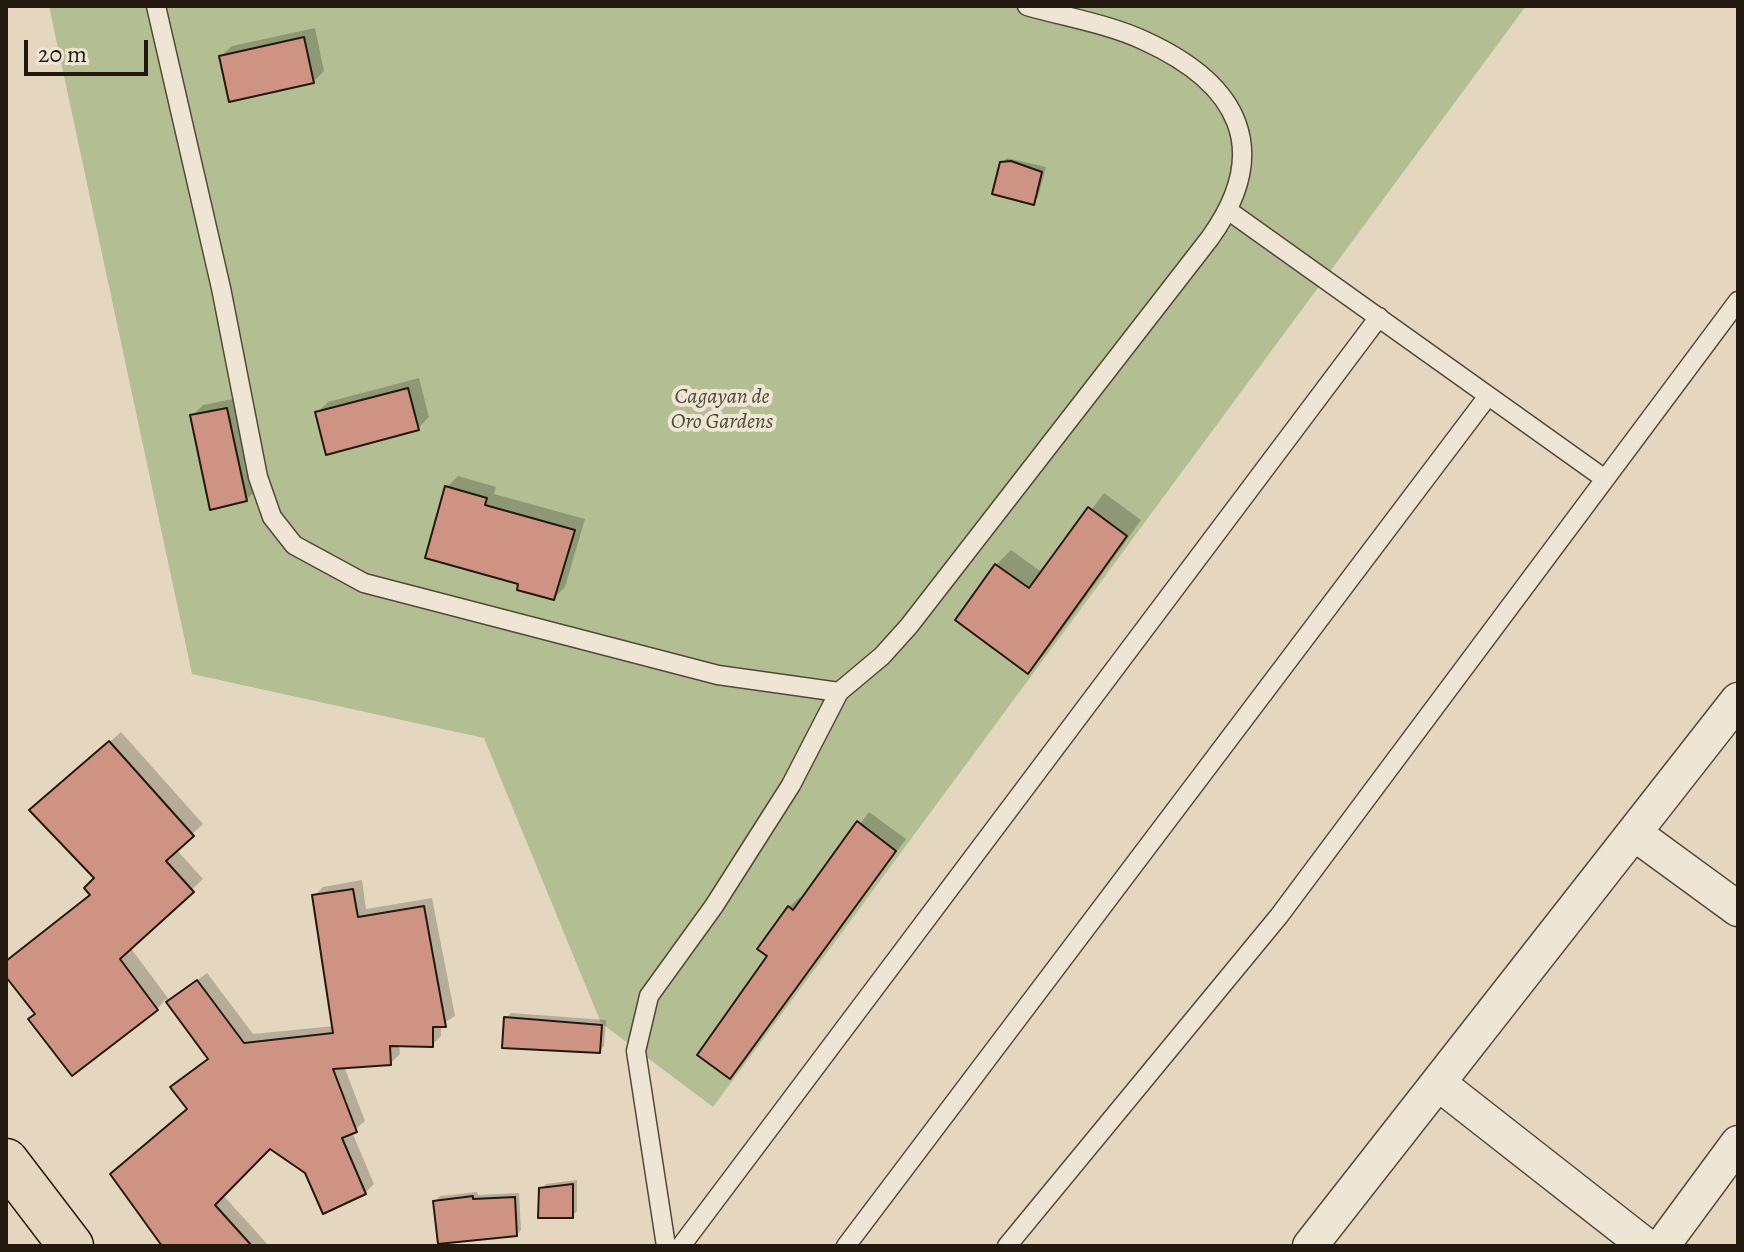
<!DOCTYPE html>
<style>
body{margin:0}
#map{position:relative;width:1744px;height:1252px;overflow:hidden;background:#e5d7bf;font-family:Alegreya,serif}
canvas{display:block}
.frame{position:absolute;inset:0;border:8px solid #24190f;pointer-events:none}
.scale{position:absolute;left:24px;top:40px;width:124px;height:36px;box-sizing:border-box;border:4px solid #24190f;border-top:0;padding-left:10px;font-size:24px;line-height:28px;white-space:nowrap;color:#24190f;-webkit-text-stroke:6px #eee5d5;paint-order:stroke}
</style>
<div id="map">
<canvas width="1744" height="1252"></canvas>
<div class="frame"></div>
<div class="scale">20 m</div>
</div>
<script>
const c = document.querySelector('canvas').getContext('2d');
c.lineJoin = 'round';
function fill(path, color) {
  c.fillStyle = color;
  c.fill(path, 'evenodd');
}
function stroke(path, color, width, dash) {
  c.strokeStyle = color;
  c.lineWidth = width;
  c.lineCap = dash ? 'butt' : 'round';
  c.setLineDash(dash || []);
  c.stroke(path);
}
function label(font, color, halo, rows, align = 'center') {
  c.font = font + ' Alegreya,serif';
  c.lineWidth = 8;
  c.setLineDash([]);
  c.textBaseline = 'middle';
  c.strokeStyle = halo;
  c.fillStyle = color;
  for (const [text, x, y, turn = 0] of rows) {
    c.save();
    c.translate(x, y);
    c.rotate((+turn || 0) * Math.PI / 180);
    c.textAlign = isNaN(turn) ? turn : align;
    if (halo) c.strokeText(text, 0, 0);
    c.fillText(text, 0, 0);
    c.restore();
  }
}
fill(new Path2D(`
 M 49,6 L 1526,6 L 713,1107 L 601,1023 L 484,738 L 192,674 Z`), '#b3be93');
fill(new Path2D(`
 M 315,28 L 324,71 L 313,82 L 221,56 L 232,46 Z
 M 1007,158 L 1046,167 L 1038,197 L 1033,202 L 1002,163 Z
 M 419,378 L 429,417 L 418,428 L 317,413 L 328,402 Z
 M 238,398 L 257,489 L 246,500 L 192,416 L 203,405 Z
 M 458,476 L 496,487 L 494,494 L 585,519 L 565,587 L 554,598 L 521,583 L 447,487 Z
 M 1104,493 L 1141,520 L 1043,656 L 1028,671 L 996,565 L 1011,550 L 1043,573 Z
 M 121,732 L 203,824 L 176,849 L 203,879 L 130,947 L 170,1001 L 207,973 L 253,1034 L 334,1026 L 314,896 L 323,887 L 362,880 L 366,909 L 432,898 L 455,1016 L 441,1025 L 441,1036 L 432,1045 L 399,1044 L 400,1054 L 391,1063 L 344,1066 L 365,1121 L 352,1132 L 374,1184 L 365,1193 L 306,1171 L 269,1146 L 222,1194 L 269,1246 L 165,1246 L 189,1108 L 182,1078 L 210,1058 L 166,999 L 157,1009 L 37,1013 L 6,973 L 6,962 L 12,956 L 91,894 L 96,878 L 43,800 Z
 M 869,812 L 906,839 L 730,1076 L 789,907 L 800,897 L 803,899 Z
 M 511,1013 L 606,1020 L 604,1046 L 599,1051 L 506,1018 Z
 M 577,1180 L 577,1211 L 572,1216 L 541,1189 L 546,1184 Z
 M 477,1192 L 478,1195 L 519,1193 L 521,1230 L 516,1235 L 435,1202 L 440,1196 Z`), '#0003');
const building = new Path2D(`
 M 304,37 L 314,83 L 229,102 L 219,56 Z
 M 1011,161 L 1042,172 L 1034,205 L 992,194 L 1000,162 Z
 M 408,388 L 419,430 L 326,455 L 315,412 Z
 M 227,408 L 247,501 L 210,510 L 190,415 Z
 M 445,486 L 487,498 L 485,505 L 575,530 L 554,600 L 517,590 L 518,584 L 425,558 Z
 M 1088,507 L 1127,536 L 1028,674 L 955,620 L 995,564 L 1029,588 Z
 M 109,741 L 194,836 L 166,861 L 194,892 L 120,959 L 158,1010 L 72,1076 L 28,1019 L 35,1014 L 6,977 L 6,961 L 90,895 L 84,888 L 94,878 L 29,810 Z
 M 857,821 L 896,851 L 730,1079 L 697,1055 L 767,956 L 757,949 L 788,906 L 793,910 Z
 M 353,889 L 358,917 L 424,906 L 446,1027 L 433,1027 L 433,1047 L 390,1046 L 391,1065 L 333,1069 L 357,1132 L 342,1138 L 366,1194 L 323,1214 L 305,1173 L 270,1149 L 215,1205 L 252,1246 L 162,1246 L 110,1174 L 187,1109 L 170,1087 L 208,1059 L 166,1002 L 197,980 L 244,1043 L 333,1033 L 312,895 Z
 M 504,1017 L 602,1025 L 600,1053 L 502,1048 Z
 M 573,1184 L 573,1218 L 538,1218 L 539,1188 Z
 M 473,1196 L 473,1199 L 515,1197 L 517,1236 L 438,1244 L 433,1201 Z`);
fill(building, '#cf9384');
stroke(building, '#24190f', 2);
const lane = new Path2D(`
 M 156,6 L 221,288 L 258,477 L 272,517 L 294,545 L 364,583 L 718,675 L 839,692 L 882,656 L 909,626 L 1210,238 C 1273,150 1239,84 1145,41 C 1109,24 1065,17 1027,6
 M 1229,211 L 1605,479
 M 666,1246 L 636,1051 L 649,996 L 714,906 L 791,785 L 839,692
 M 681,1246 L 1379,317
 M 846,1246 L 1488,396
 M 1007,1246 L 1279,916 L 1738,301`);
const street = new Path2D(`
 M 1634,833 L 1738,909
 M 1438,1083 L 1646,1246
 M 1310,1246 L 1738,700
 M 1662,1246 L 1738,1143`);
const primary = new Path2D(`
 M 6,1161 L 71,1246`);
stroke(lane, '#54483b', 21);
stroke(street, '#54483b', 37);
stroke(primary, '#24190f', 47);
stroke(lane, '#eee5d5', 18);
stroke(street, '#eee5d5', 34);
stroke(primary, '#e5d7bf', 44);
label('italic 22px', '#4f4b37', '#eee5d5', [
 ["Cagayan de",722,398],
 ["Oro Gardens",722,423]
]);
</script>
